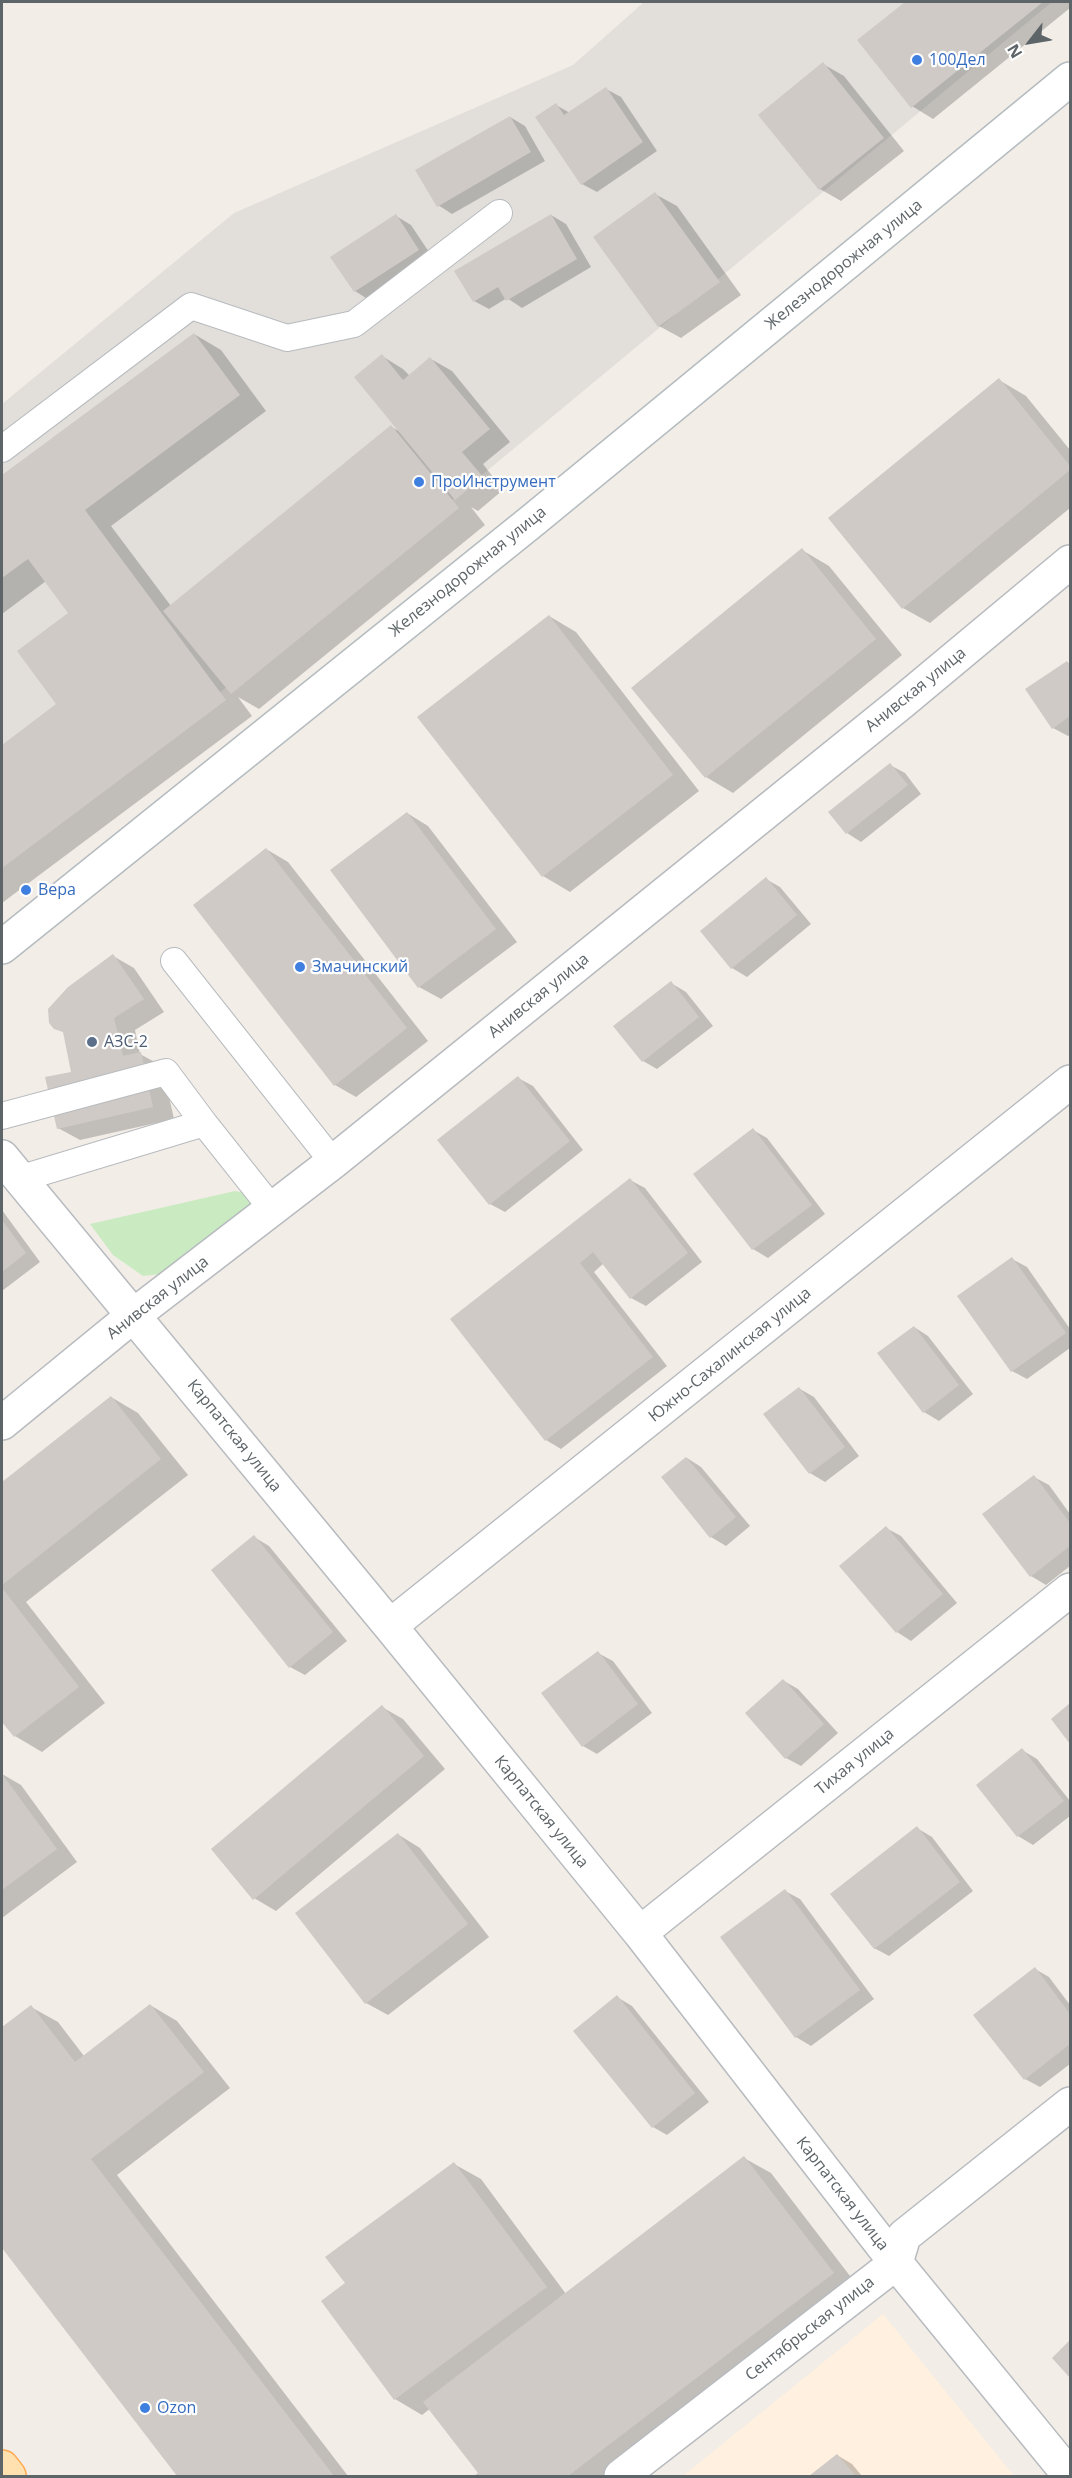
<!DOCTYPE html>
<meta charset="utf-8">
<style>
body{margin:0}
#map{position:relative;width:1072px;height:2478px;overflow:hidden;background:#f2ede7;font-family:"Open Sans",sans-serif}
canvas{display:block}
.frame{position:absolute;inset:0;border:3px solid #5e6569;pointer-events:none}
.north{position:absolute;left:1000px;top:12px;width:60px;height:60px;-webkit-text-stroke:4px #fff;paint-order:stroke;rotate:239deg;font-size:16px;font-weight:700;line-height:24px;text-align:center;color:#5e6569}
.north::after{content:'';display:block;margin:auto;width:21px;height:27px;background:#5e6569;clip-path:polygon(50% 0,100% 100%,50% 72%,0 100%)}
</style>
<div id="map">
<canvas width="1072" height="2478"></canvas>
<div class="frame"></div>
<div class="north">N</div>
</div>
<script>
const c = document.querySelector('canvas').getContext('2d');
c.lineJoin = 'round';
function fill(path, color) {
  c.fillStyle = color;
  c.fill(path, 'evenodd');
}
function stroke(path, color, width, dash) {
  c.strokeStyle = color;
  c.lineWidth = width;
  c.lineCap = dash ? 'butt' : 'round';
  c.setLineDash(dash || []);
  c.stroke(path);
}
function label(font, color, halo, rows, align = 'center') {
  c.font = font + ' "Open Sans",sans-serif';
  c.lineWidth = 4.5;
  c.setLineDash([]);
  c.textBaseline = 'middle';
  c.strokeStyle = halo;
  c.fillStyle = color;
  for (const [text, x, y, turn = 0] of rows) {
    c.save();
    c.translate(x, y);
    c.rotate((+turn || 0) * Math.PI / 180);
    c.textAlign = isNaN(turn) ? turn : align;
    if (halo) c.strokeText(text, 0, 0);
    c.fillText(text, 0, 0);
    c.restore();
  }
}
fill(new Path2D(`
 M 883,2314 L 1014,2476 L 683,2476 Z`), '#fff0df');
fill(new Path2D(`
 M 644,2 L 1052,2 L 223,690 L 2,856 L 2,404 L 234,213 L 573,65 Z`), '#e2dfdb');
fill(new Path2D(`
 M 235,1191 L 245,1193 L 250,1201 L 250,1210 L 171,1273 L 143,1276 L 113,1255 L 90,1224 Z`), '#caebc1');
fill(new Path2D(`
 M 907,2 L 1070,2 L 1070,8 L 933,119 L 912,106 L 859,40 Z
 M 823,64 L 844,76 L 904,151 L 841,201 L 820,189 Z
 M 606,89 L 621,97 L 657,151 L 597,192 L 582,184 L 556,105 L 570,113 Z
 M 510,117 L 525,126 L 545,161 L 452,214 L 438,205 Z
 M 655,194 L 677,206 L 741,295 L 681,338 L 659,326 Z
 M 551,215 L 566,224 L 591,267 L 522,308 L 507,298 L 489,309 L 474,301 Z
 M 396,216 L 411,225 L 433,258 L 369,300 L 355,291 Z
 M 194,334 L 221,350 L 266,411 L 111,526 L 171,606 L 391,427 L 401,432 L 382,356 L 403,369 L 410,376 L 431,359 L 452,371 L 510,442 L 483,464 L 503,490 L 478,511 L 471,507 L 485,525 L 259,709 L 238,697 L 252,716 L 2,903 L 2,746 L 58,704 L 70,613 L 46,581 L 2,614 L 2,477 Z
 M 999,380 L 1026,396 L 1070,450 L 1070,508 L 930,623 L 903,608 Z
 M 802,550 L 829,566 L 902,655 L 733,793 L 706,777 Z
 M 549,616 L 576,632 L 699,791 L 570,892 L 543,876 L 420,718 Z
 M 1067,662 L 1070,664 L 1070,735 L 1068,736 L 1053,728 Z
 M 890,765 L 905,773 L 921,794 L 861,842 L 847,833 Z
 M 407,813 L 428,826 L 517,942 L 441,999 L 419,987 Z
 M 266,849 L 288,862 L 428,1041 L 356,1097 L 335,1085 Z
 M 766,879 L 780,887 L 811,924 L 747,977 L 732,968 Z
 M 113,956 L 134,968 L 164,1012 L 135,1030 L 140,1054 L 162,1066 L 174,1119 L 80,1140 L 58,1128 L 72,1073 L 65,1033 L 55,1027 Z
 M 671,983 L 686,992 L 713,1026 L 657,1069 L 643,1061 Z
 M 518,1078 L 533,1086 L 583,1150 L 505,1212 L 490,1204 Z
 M 753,1130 L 767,1138 L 825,1214 L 768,1258 L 753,1249 L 695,1174 Z
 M 630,1180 L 645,1188 L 702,1262 L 646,1306 L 631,1298 L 604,1263 L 594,1272 L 667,1366 L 561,1449 L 546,1440 L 452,1320 Z
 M 2,1210 L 40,1262 L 2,1291 Z
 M 1012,1259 L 1027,1267 L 1070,1329 L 1070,1348 L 1027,1379 L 1012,1371 Z
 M 914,1327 L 928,1336 L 973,1394 L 939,1421 L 924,1412 Z
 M 800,1389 L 814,1397 L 859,1456 L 825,1482 L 810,1473 L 765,1415 Z
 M 111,1397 L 138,1413 L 188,1475 L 26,1602 L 105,1703 L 42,1752 L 15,1736 L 2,1719 L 2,1484 Z
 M 687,1458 L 701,1467 L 750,1526 L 726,1546 L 711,1537 L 663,1478 Z
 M 1034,1477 L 1049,1485 L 1070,1514 L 1070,1566 L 1046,1585 L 1031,1576 Z
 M 886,1528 L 901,1536 L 957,1603 L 911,1641 L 897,1632 Z
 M 254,1537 L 269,1546 L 347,1641 L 305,1675 L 290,1667 Z
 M 598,1653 L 613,1661 L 652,1713 L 597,1754 L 583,1746 Z
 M 784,1681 L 798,1689 L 838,1733 L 801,1766 L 786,1758 Z
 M 1070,1705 L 1070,1742 L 1053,1719 Z
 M 382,1707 L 403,1719 L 445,1769 L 276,1911 L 254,1898 Z
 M 1022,1750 L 1037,1759 L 1070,1801 L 1070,1816 L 1033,1845 L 1018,1836 L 978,1785 Z
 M 2,1774 L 21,1785 L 77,1862 L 2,1918 Z
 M 917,1828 L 932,1837 L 973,1891 L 889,1956 L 874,1948 Z
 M 399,1835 L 420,1848 L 489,1937 L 388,2015 L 366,2003 Z
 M 785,1891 L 800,1899 L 874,1999 L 811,2046 L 796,2037 Z
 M 1035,1969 L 1049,1977 L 1070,2005 L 1070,2064 L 1040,2087 L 1025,2079 Z
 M 617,1997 L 632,2006 L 709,2102 L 667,2135 L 653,2127 Z
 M 150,2005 L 177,2021 L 230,2088 L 117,2175 L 348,2476 L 179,2476 L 2,2245 L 2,2025 L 3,2028 L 31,2007 L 58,2022 L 84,2056 Z
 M 744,2158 L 771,2173 L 860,2289 L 615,2476 L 476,2476 L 481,2473 L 431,2408 L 422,2415 L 395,2399 L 323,2301 L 347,2283 L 454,2164 L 481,2179 L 566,2294 Z
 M 837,2455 L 852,2464 L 862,2476 L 812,2476 Z`), '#0003');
fill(new Path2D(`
 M 905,2 L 1043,2 L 911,108 L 857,40 Z
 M 823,62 L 884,138 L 819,190 L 758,115 Z
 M 606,87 L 643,142 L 581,185 L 535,117 L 556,103 L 564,115 Z
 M 510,116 L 531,152 L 437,207 L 415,170 Z
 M 655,192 L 720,282 L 658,327 L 593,237 Z
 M 396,214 L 419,250 L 354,292 L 330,257 Z
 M 551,214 L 577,259 L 506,301 L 498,287 L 473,302 L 454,271 Z
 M 194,333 L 240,395 L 85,510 L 226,700 L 2,868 L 2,745 L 56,704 L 17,651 L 68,613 L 28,559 L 2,578 L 2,475 Z
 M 382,354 L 403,380 L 430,357 L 490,429 L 462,452 L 483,477 L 455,500 L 354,377 Z
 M 999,378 L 1070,466 L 1070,470 L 902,609 L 828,518 Z
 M 391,425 L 459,508 L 231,694 L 163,611 Z
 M 802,548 L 876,639 L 705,778 L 631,688 Z
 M 549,615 L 673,775 L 542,877 L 417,717 Z
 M 1067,661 L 1070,665 L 1070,716 L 1052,729 L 1025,689 Z
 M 890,763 L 908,785 L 846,834 L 828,812 Z
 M 407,812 L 496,929 L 418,988 L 330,870 Z
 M 266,848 L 407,1028 L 334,1086 L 193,905 Z
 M 766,877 L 797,915 L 731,969 L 700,931 Z
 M 113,954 L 144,999 L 114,1018 L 123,1056 L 141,1052 L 153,1107 L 57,1129 L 45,1077 L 71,1072 L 63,1032 L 54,1029 L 49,1023 L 48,1009 L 68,987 Z
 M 671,981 L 699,1017 L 642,1062 L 613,1026 Z
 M 518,1076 L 570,1141 L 489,1205 L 437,1140 Z
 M 753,1128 L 812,1205 L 752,1250 L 693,1174 Z
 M 630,1178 L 688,1253 L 630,1299 L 593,1252 L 580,1263 L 653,1357 L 545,1441 L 450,1319 Z
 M 2,1220 L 26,1253 L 2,1272 Z
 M 1012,1257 L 1066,1333 L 1011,1372 L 957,1296 Z
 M 914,1326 L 959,1385 L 923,1413 L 877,1353 Z
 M 799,1387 L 845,1447 L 809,1474 L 763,1414 Z
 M 111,1396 L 161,1459 L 2,1585 L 2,1482 Z
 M 686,1457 L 736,1517 L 710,1538 L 661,1477 Z
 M 1034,1475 L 1070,1523 L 1070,1546 L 1030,1577 L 982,1514 Z
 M 886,1526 L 943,1594 L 896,1633 L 839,1566 Z
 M 254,1535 L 333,1632 L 289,1668 L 211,1570 Z
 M 2,1588 L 79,1687 L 14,1737 L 2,1722 Z
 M 598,1651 L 638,1704 L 582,1747 L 541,1693 Z
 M 783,1679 L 824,1724 L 785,1759 L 745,1713 Z
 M 1070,1703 L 1070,1744 L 1051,1719 Z
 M 382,1705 L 424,1756 L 253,1900 L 211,1849 Z
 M 1022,1748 L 1064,1801 L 1017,1837 L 976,1785 Z
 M 2,1774 L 57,1849 L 2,1890 Z
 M 917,1826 L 960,1882 L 874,1949 L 830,1894 Z
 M 398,1833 L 468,1924 L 365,2004 L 295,1913 Z
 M 785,1889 L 860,1990 L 795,2038 L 720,1937 Z
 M 1035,1967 L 1070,2014 L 1070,2044 L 1024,2080 L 973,2015 Z
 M 617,1995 L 695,2093 L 652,2128 L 573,2031 Z
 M 150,2004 L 204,2072 L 91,2159 L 334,2476 L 177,2476 L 2,2248 L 2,2027 L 31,2005 L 75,2062 Z
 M 744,2156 L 834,2273 L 568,2476 L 474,2476 L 478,2473 L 423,2402 Z
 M 454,2162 L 547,2287 L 394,2400 L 321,2301 L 345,2283 L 325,2257 Z
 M 1070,2340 L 1070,2378 L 1052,2358 Z
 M 837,2454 L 856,2476 L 809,2476 Z`), '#cfcac6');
const lane = new Path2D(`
 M 2,449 L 191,306 L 287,338 L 354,324 L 499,213
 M 174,961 L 333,1162
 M 2,1116 L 166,1072 L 204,1123
 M 19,1179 L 204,1123 L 273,1210`);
const street = new Path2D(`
 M 2,1157 L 390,1626 L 640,1933 L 896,2263 L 1070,2476
 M 2,1423 L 134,1315 L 333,1162 L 902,702 L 1070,562
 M 390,1626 L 1070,1082
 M 640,1933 L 1070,1590
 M 621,2476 L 896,2263 L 904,2236 L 1070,2104`);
const secondary = new Path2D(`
 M 2,947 L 532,521 L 1070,79`);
const primary = new Path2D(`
 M 2,2467 L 9,2476`);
stroke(lane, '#b7bbbf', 28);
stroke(street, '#b7bbbf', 36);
stroke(secondary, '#b5bcc0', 36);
stroke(primary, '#ffa953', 36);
stroke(lane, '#fff', 26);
stroke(street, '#fff', 33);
stroke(secondary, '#fff', 33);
stroke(primary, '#ffe1af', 33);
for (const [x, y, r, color] of [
 [917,60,6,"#3f7fe0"],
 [419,482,6,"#3f7fe0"],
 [26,890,6,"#3f7fe0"],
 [300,967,6,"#3f7fe0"],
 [92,1042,6,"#5c6f8a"],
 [145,2408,6,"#3f7fe0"]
]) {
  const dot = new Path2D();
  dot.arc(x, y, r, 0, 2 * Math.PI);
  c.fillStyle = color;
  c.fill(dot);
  stroke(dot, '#fff', 2);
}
label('16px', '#366cbe', '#fff', [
 ["100Дел",929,60],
 ["ПроИнструмент",431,482],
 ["Вера",38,890],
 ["Змачинский",312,967],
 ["Ozon",157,2408]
], 'left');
label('16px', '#5e6569', '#fff', [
 ["Железнодорожная улица",844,265,-39],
 ["Железнодорожная улица",468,572,-39],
 ["Анивская улица",916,690,-39],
 ["Анивская улица",539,996,-39],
 ["Анивская улица",158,1298,-38],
 ["Южно-Сахалинская улица",730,1355,-39],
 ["Карпатская улица",234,1436,51],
 ["Тихая улица",855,1762,-39],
 ["Карпатская улица",541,1812,51],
 ["Карпатская улица",842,2194,52],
 ["Сентябрьская улица",810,2329,-38]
]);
label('16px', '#4e5e75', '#fff', [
 ["АЗС-2",104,1042]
], 'left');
</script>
